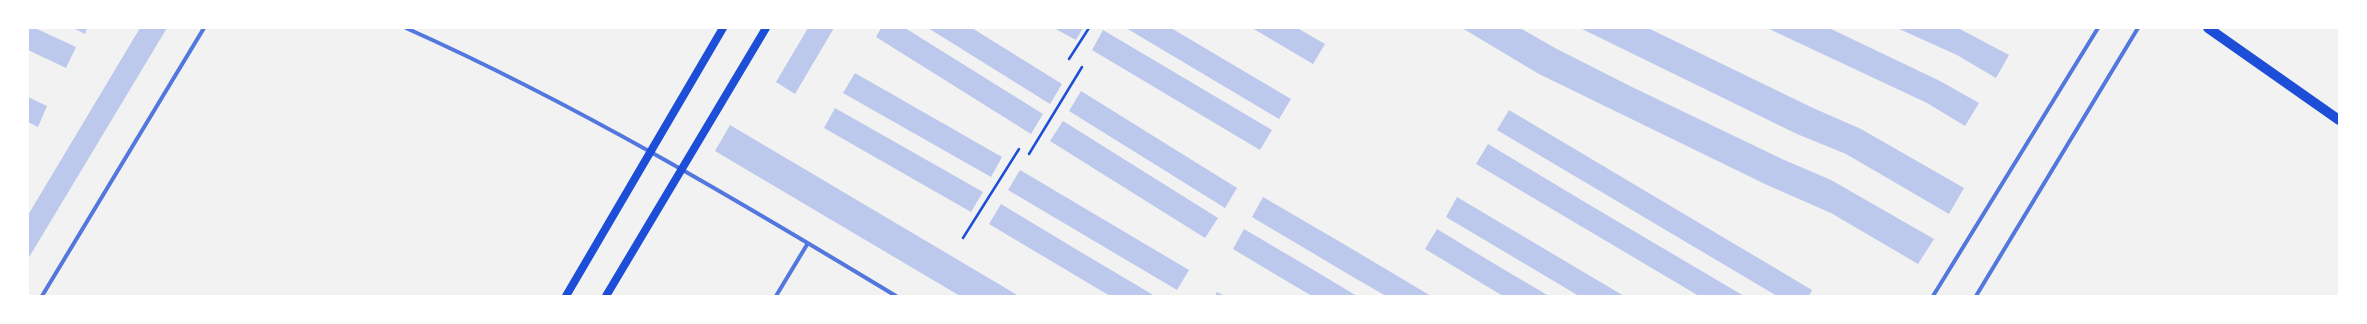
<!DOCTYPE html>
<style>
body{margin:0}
#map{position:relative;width:2367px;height:324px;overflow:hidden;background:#f2f2f2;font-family:"Work Sans",sans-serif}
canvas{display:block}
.frame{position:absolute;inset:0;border:29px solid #fff;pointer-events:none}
</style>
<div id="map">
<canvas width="2367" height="324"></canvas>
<div class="frame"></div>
</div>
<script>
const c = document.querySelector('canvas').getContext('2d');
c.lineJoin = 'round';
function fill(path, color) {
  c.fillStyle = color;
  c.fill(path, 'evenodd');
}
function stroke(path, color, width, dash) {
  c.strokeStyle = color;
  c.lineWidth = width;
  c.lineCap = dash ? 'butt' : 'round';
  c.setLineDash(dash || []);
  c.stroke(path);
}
fill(new Path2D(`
 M 28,28 L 35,28 L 76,47 L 66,68 L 28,50 Z
 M 73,28 L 87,28 L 85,34 Z
 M 140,28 L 167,28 L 28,259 L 28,215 Z
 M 808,28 L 834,28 L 795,94 L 776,82 Z
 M 881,28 L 905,28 L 1043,114 L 1031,134 L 876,37 Z
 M 928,28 L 972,28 L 1062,84 L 1050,104 Z
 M 1054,28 L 1083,28 L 1076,40 Z
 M 1126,28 L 1171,28 L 1291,99 L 1279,119 Z
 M 1252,28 L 1297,28 L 1325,44 L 1313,64 Z
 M 1462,28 L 1520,28 L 1555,48 L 1630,86 L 1782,159 L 1831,180 L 1934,239 L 1918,264 L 1831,213 L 1767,185 L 1539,74 Z
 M 1580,28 L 1648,28 L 1813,108 L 1861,129 L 1964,188 L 1949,214 L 1846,154 L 1797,134 Z
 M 1767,28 L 1829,28 L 1940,81 L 1979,103 L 1965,126 L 1927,103 Z
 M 1897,28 L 1958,28 L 2009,55 L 1996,78 L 1957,55 Z
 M 1103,30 L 1272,130 L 1260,150 L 1092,50 Z
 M 855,73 L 1002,157 L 991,177 L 843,93 Z
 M 1081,91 L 1237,188 L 1225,208 L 1069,111 Z
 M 28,97 L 47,106 L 38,127 L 28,122 Z
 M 835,108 L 983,192 L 971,212 L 824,128 Z
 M 1509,110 L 1812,290 L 1809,296 L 1777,296 L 1497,130 Z
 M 1063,121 L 1218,218 L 1205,238 L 1050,141 Z
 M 730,125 L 774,151 L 1019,296 L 960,296 L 715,151 Z
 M 1488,144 L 1588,204 L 1744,296 L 1699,296 L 1476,164 Z
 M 1020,170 L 1189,270 L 1177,290 L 1008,190 Z
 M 1263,197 L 1342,243 L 1431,296 L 1386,296 L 1353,277 L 1252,217 Z
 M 1457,197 L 1570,264 L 1624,296 L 1579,296 L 1446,217 Z
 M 1001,204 L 1079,251 L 1155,296 L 1110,296 L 1068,271 L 989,224 Z
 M 1244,229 L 1312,269 L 1357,296 L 1312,296 L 1278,276 L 1233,249 Z
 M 1437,229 L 1493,263 L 1549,296 L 1503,296 L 1425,249 Z
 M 1217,292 L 1225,296 L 1215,296 Z`), '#bdc9ec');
stroke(new Path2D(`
 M 1069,59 L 1089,28
 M 1029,154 L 1082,67
 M 963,238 L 1019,149`), '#1d4ed8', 2.5);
stroke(new Path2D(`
 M 406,28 C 576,104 737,200 896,296
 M 42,296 L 204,28
 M 776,296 L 808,243
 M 1933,296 L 2098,28
 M 1976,296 L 2138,28`), '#5277de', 4);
stroke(new Path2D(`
 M 566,296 L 723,28
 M 606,296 L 766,28`), '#1d4ed8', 8);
stroke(new Path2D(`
 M 2208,28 L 2339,120`), '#1d4ed8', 10);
</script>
